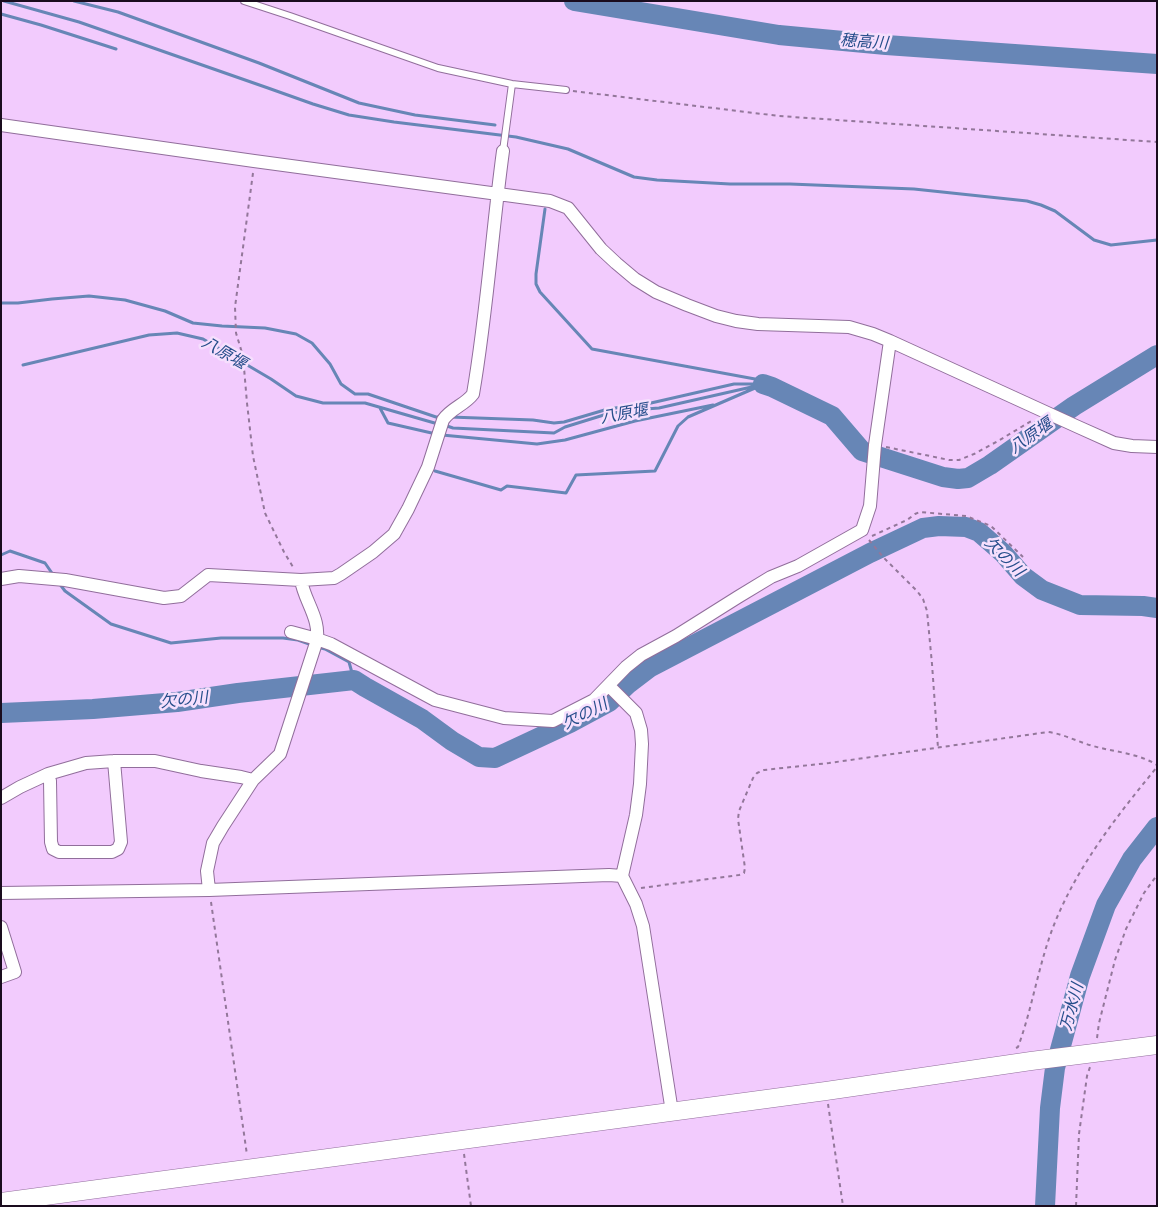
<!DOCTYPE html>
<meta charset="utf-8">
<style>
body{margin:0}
#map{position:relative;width:1158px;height:1207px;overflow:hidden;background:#f2cbfd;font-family:"Alegreya Sans",sans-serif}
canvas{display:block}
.frame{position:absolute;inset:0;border:2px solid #1a0c1e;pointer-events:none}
</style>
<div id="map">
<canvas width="1158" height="1207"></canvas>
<div class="frame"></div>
</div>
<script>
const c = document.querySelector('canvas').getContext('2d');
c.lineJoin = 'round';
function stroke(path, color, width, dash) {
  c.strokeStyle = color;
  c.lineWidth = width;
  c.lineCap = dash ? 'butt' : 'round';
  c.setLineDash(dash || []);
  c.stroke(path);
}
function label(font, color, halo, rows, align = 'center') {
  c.font = font + ' "Alegreya Sans","Noto Sans JP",sans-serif';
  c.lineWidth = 5;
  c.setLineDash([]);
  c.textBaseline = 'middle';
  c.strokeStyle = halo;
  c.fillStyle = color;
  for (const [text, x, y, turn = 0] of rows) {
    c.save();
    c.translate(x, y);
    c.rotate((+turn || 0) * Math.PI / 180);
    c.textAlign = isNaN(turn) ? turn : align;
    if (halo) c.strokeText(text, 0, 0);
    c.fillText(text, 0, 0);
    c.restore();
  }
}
stroke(new Path2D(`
 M 4,1 L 79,22 L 268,88 L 313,104 L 349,115 L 394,122 L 516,137 L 568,149 L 634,177 L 657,180 L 730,184 L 790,184 L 914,189 L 1027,201 L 1041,205 L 1055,211 L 1094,240 L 1111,245 L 1157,240
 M 74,1 L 118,12 L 259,63 L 359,103 L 415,115 L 495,125
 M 1,14 L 41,25 L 116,49
 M 545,209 L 536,274 L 536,284 L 540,292 L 592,349 L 755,379 L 762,384
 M 1,303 L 18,303 L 52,299 L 89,296 L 125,300 L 165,311 L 193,323 L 222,326 L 265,328 L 296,334 L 312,343 L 330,364 L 341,384 L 355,394 L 368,394 L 436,417 L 442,417
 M 23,365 L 149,335 L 177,333 L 203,339 L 271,379 L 296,396 L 323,403 L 365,403 L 438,424
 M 380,408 L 388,423 L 436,434
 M 450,417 L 533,420 L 554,423 L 564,422 L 608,409 L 651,403 L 734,384 L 763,384
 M 444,425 L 453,428 L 554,433 L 565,427 L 607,414 L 633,410 L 659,408 L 756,386
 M 442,435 L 537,444 L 565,440 L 635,421 L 713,405
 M 435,471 L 501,490 L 507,486 L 566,493 L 576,475 L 655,471 L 678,426 L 688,417 L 755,388
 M 1,555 L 10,551 L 45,563 L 54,576
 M 59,583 L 65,591 L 111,624 L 171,643 L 221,638 L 283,638 L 298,640 L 312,645
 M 317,647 L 325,649 L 349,662 L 354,680`), '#6786b6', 3);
stroke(new Path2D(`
 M 574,1 L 779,35 L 886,45 L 1157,64
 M 763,384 L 772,387 L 832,416 L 862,451 L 943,477 L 958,479 L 968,478 L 990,465 L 1074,406 L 1157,355
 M 1,713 L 93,709 L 177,702 L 238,693 L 354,680 L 365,687 L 422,719 L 452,741 L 479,757 L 495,758 L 570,723 L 609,702 L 628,684 L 649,668 L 870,553 L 923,528 L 939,526 L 966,527 L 979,532 L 1003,553 L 1023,576 L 1042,590 L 1080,605 L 1143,606 L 1157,608
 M 1045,1206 L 1050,1108 L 1055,1068 L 1080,976 L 1106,905 L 1132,859 L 1157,827`), '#6786b6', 20);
const lane = new Path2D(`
 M 244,1 L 290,16 L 438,68 L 512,84 L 566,90
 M 503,151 L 512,84`);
const street = new Path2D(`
 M 1,125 L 254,161 L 550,201 L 568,208 L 601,249 L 616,263 L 635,279 L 656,292 L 687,305 L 716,316 L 736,321 L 758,324 L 849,327 L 873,334 L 890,341 L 1076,426 L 1114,443 L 1132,446 L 1157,447
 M 1,579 L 19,576 L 65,580 L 164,598 L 181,596 L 208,575 L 301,580 L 334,578 L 341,574 L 373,552 L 394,534 L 408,509 L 428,467 L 443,420 C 451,408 465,405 473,394 C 487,313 492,232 503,151
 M 291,632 L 317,639 L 331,644 L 435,700 L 504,718 L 553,721 L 594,700 L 626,667 L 641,655 L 676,636 L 738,597 L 771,577 L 798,566 L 862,530 L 870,506 L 875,445 L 890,341
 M 609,686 L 636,713 L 641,730 L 642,744 L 640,784 L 636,815 L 622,876 L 636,904 L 643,926 L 672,1112
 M 48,774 L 50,781 L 51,842 L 53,849 L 59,852 L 112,852 L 118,849 L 121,842 L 114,761
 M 1,798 L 20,787 L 48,774 L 86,763 L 114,761 L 155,761 L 201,771 L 241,777 L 253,780
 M 209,890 L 207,871 L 213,843 L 223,826 L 253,780 L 280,754 L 316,643 C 322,620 304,601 301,580
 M 1,893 L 209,890 L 609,875 L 622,876
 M 1,927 L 15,972 L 1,977`);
const secondary = new Path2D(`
 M 1,1202 L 826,1091 L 1031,1061 L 1157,1045`);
stroke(lane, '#916e9b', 8);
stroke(street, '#916e9b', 14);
stroke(secondary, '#916e9b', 19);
stroke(new Path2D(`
 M 573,91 L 779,116 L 1157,142
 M 253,173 L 235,307 L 236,333 L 243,356 L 247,403 L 253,456 L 265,513 L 284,552 L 293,567
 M 886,447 L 930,456 L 949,460 L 959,460 L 974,454 L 998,441 L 1033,420
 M 872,536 L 907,520 L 915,514 L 920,512 L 966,516 L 991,526 L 1023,557
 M 869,540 L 883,557 L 917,591 L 923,599 L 927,611 L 932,664 L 938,748
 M 641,888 L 739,875 L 744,873 L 745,868 L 738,819 L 739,811 L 753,778 L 757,773 L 764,770 L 829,763 L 1048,732 C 1064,734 1078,742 1093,746 C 1114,752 1138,753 1157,765
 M 211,902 L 247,1155
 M 1097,1038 L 1099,1023 L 1115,960 L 1126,929 L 1144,893 L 1157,875
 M 1016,1048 L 1018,1047 C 1032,1009 1038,968 1052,930 C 1075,869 1116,817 1157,767
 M 828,1104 L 843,1206
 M 464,1154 L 471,1206
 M 1076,1206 L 1079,1134 L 1087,1076 L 1090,1067`), '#93779a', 2, [4, 4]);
stroke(lane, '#fff', 6);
stroke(street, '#fff', 12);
stroke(secondary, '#fff', 18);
label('italic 16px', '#264e8b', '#f6dffd', [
 ["穂高川",864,42,4],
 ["八原堰",224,353,30],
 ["八原堰",624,414,-10],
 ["八原堰",1031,436,-35],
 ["欠の川",1004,557,45],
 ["欠の川",184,700,-6],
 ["欠の川",585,714,-27],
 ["万水川",1072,1007,-75]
]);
</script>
